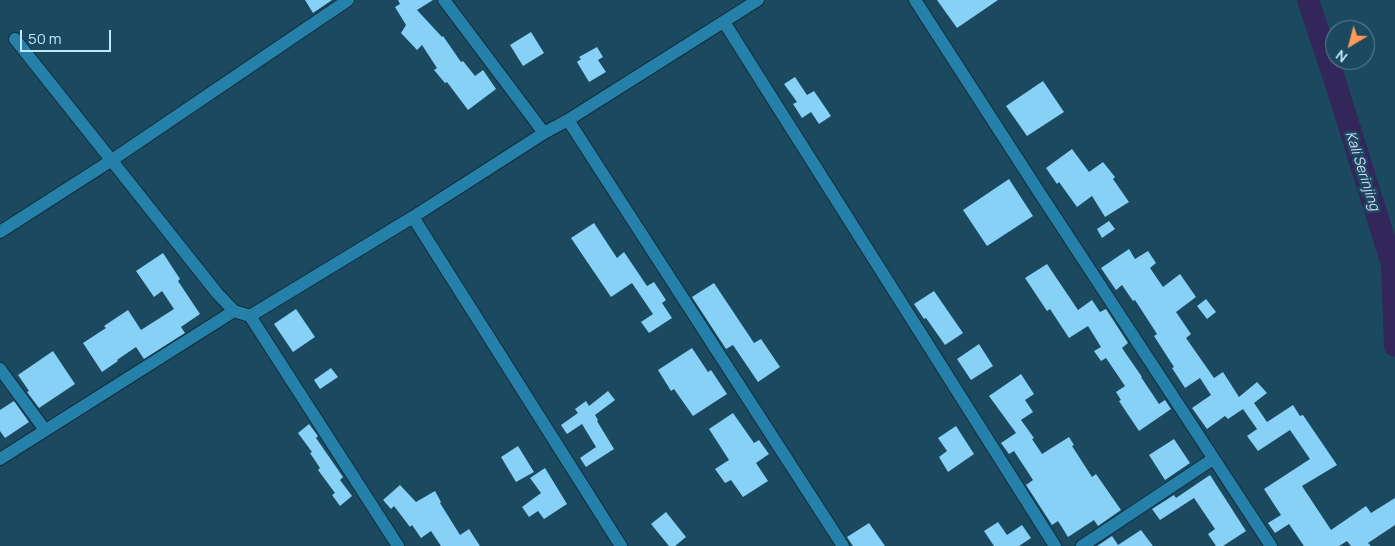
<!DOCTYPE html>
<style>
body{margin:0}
#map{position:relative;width:1395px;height:546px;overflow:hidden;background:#1b495f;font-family:Manrope,sans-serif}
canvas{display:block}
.north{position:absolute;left:1325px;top:20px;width:50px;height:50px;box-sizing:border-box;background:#1b495f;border:1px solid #5d889e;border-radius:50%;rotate:217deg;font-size:14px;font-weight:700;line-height:20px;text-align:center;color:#bfe7fd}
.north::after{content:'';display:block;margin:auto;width:18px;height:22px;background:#ff9b5a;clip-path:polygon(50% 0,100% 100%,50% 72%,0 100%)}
.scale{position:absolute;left:20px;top:30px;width:91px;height:22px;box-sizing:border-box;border:2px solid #bfe7fd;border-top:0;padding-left:6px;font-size:15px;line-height:18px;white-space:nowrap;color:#bfe7fd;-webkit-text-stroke:4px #1b495f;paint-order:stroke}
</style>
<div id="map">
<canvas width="1395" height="546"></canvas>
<div class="north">N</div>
<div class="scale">50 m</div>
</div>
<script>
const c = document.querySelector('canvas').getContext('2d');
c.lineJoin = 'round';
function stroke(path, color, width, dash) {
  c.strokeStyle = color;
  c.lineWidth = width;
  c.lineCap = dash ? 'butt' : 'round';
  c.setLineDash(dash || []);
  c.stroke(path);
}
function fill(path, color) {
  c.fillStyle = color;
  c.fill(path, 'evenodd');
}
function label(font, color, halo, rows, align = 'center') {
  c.font = font + ' Manrope,sans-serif';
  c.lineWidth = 5;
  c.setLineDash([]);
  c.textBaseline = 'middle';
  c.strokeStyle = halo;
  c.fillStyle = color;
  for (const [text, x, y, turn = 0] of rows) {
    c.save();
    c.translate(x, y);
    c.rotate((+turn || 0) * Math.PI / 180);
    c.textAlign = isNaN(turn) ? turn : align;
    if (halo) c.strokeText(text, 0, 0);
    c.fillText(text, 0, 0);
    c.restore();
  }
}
stroke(new Path2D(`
 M 1308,0 L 1335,81 L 1392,264 L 1395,346`), '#33265a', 22);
fill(new Path2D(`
 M 305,0 L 332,0 L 313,13 Z
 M 398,0 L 433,0 L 417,10 L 442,37 L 443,36 L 461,62 L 463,61 L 475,76 L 483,70 L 496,89 L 468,110 L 447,82 L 445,83 L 434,70 L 437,68 L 422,45 L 417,50 L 401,33 L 406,25 L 395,7 L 400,4 Z
 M 937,0 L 998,0 L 957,28 Z
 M 531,32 L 544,53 L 523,66 L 510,45 Z
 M 597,47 L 603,57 L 598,60 L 606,72 L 589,82 L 577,62 L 581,59 L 579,57 Z
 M 795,77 L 807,95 L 814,91 L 831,116 L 819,124 L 811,112 L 802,118 L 793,104 L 797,102 L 784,84 Z
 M 1043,81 L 1064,112 L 1027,136 L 1006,106 Z
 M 1072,149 L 1089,172 L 1103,162 L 1115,177 L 1113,179 L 1129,202 L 1105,217 L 1092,196 L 1077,207 L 1059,182 L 1057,184 L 1046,168 Z
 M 1009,179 L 1033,216 L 987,246 L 963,210 Z
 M 1109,221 L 1115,229 L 1102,238 L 1097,229 Z
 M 594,223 L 617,258 L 624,252 L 647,286 L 654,282 L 666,300 L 662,303 L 672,318 L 649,333 L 641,322 L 653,314 L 632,283 L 611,297 L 571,238 Z
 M 1129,249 L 1135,259 L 1148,251 L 1156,263 L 1150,268 L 1163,287 L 1180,274 L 1196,297 L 1176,312 L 1191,334 L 1186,338 L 1214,378 L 1223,372 L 1239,397 L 1257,382 L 1267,393 L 1254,403 L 1267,422 L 1293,405 L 1300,416 L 1303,415 L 1337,465 L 1302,486 L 1331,530 L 1366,506 L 1371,513 L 1395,498 L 1395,525 L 1368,543 L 1371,546 L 1351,546 L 1347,541 L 1339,546 L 1304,546 L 1289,524 L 1275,533 L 1268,523 L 1281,515 L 1264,489 L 1310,459 L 1290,430 L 1258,451 L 1247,436 L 1257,429 L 1243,409 L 1228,419 L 1225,416 L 1207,429 L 1192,408 L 1211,395 L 1200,378 L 1185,388 L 1172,368 L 1174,367 L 1154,336 L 1157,334 L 1135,300 L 1133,301 L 1122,285 L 1116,290 L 1101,268 Z
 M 163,253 L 180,279 L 178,281 L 200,314 L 181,327 L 185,333 L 144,359 L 136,347 L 117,360 L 118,361 L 102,372 L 83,343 L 106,328 L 104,326 L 128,310 L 141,330 L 174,309 L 162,291 L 154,297 L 136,271 Z
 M 1047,264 L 1078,310 L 1092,300 L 1100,312 L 1106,309 L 1128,343 L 1122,348 L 1142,377 L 1141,377 L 1159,404 L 1165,400 L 1171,409 L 1139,431 L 1119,401 L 1121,400 L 1116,392 L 1125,386 L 1106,358 L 1101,361 L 1094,351 L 1101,347 L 1088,326 L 1069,338 L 1050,309 L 1047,311 L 1025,278 Z
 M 714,283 L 754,343 L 761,339 L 780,367 L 758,382 L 733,345 L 726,349 L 692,297 Z
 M 934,291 L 963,333 L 945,345 L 926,318 L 924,319 L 914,304 Z
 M 1206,299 L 1216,312 L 1207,319 L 1197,306 Z
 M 296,309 L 315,337 L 293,352 L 274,324 Z
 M 979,344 L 993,366 L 971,380 L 957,359 Z
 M 692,348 L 708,372 L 711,370 L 727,394 L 693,416 L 674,389 L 671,391 L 658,370 Z
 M 53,351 L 75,384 L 39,408 L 27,392 L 29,391 L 18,375 Z
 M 331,368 L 338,377 L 320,389 L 314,380 Z
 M 1021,374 L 1034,394 L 1025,400 L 1033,412 L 1021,420 L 1034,438 L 1032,439 L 1042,454 L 1069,437 L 1074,445 L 1072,446 L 1092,477 L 1096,474 L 1121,510 L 1098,526 L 1094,520 L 1068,537 L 1058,521 L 1052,525 L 1026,485 L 1033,480 L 1014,451 L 1009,454 L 1001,443 L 1016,433 L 989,396 Z
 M 608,391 L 615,400 L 595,415 L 598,420 L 597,421 L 614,449 L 586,467 L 580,458 L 596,447 L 582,424 L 567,434 L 561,425 L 578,413 L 575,409 L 586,401 L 589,406 Z
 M 14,401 L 29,422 L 5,438 L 0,431 L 0,410 Z
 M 733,413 L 754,443 L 759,440 L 769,454 L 756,463 L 768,481 L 743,497 L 731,480 L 725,483 L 715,469 L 729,460 L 709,429 Z
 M 309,424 L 318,436 L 316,438 L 343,477 L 340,480 L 352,496 L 340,506 L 332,495 L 335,493 L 318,470 L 320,468 L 310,453 L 312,452 L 298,433 Z
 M 956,426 L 974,454 L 948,472 L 939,457 L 947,451 L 938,438 Z
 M 1174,439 L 1190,463 L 1165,480 L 1149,455 Z
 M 518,446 L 534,472 L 516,482 L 501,457 Z
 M 545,468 L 567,504 L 544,519 L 538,511 L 529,517 L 522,507 L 541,493 L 530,478 Z
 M 1210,475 L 1246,531 L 1223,546 L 1216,546 L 1208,534 L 1215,529 L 1194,498 L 1160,520 L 1152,509 L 1174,495 L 1176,498 Z
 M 400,485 L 416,502 L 435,491 L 441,502 L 440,503 L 460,535 L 469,529 L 480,546 L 441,546 L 431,531 L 421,538 L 412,525 L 410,527 L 394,506 L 391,509 L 383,500 Z
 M 666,512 L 686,537 L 675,546 L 669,546 L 651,524 Z
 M 998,522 L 1007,535 L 1022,525 L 1031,538 L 1019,546 L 994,546 L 984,531 Z
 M 869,523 L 885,546 L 853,546 L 847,537 Z
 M 1141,530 L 1153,546 L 1097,546 L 1112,536 L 1118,545 Z`), '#87d0f6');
const minor = new Path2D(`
 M 444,0 L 544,133
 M 915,0 L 1039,192 L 1271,546
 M 724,22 L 1055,546
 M 15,39 L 217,293 L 234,311
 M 568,120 L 843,546
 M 413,217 L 621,546
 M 0,232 L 112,160 L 348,0
 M 250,316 L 398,546
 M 0,369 L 45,430
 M 0,459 L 234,311 L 250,316 L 413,217 L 544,133 L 568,120 L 758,0
 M 1082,546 L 1213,459`);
stroke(minor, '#122e3b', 14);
stroke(minor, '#2581a9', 12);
label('italic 14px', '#dcd7fa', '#1b495f', [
 ["Kali Serinjing",1362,171,72]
]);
</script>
